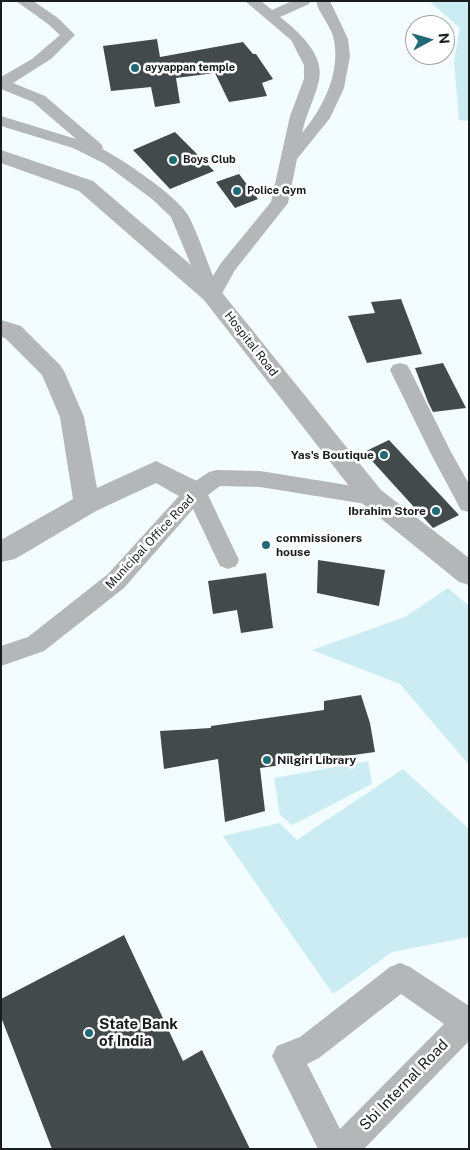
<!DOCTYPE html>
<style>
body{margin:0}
#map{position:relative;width:470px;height:1150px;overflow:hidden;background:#f3fcfe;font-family:"Public Sans",sans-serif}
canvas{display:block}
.frame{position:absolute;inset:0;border:2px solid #1a1d1e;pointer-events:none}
.north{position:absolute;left:405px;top:15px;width:50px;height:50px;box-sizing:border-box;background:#fff;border:1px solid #a3a5a5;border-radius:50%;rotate:84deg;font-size:14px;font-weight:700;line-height:20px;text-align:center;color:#1a1d1e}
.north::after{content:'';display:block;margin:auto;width:18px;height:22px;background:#216977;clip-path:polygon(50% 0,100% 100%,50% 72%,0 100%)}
</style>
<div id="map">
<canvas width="470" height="1150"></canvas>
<div class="frame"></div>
<div class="north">N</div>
</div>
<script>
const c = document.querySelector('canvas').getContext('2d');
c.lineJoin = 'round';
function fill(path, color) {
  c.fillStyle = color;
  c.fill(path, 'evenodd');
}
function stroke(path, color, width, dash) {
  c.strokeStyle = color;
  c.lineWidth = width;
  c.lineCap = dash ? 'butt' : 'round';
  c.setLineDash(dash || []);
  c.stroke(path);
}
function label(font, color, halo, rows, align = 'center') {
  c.font = font + ' "Public Sans",sans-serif';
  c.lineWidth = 5;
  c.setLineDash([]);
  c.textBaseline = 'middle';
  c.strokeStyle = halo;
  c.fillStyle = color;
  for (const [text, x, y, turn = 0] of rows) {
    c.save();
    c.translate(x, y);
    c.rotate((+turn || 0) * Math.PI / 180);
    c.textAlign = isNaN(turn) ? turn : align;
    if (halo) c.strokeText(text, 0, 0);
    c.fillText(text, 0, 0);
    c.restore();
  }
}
fill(new Path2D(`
 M 429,1 L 469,1 L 469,121 L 459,120 L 454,62 L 460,28 Z
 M 448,588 L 469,606 L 469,765 L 400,684 L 312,650 L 405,617 Z
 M 368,761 L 372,784 L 292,825 L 280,815 L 274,778 Z
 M 403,769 L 469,829 L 469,937 L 392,952 L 333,994 L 223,836 L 279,823 L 297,840 Z`), '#cbecf3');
fill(new Path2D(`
 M 157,39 L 160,57 L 243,42 L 253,54 L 256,54 L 273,79 L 262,83 L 267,96 L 229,102 L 215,73 L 176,78 L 180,103 L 155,107 L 151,87 L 111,91 L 103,46 Z
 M 175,132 L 214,171 L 170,189 L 133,150 Z
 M 239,174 L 258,199 L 235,208 L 216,182 Z
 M 401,299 L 422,354 L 367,363 L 348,316 L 375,313 L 371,302 Z
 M 443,363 L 466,408 L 433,412 L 428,402 L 415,368 Z
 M 389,440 L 459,515 L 433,528 L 364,452 Z
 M 318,560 L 385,570 L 379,606 L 317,593 Z
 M 266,573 L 273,628 L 241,633 L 237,610 L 213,614 L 208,581 Z
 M 361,695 L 370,723 L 375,752 L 260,768 L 265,811 L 225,822 L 218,759 L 164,769 L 160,731 L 211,728 L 211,726 L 324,710 L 324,701 Z
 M 124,935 L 183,1061 L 202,1050 L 250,1149 L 52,1149 L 1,1017 L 1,999 Z`), '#434a4c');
fill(new Path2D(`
 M 16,1 L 33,1 L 58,18 L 75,35 L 51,59 L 13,83 L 45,96 L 101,144 L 103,147 L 102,149 C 121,158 178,197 188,215 C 198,234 205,256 213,276 L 221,263 L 271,202 L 290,116 L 304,79 L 304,65 L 291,40 L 245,1 L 261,1 L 272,10 L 292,1 L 311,1 L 309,4 L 280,17 C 298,31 325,55 319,80 C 315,98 306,114 302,133 C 324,107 342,70 333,36 C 329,23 319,14 316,1 L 330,1 L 348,39 L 350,56 L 344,88 L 330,118 L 297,159 L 288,203 L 235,270 L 219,299 L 212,301 L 205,299 L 171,217 L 152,199 L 105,164 L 73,148 L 1,126 L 1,116 L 76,139 L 33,102 L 1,89 L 1,77 L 32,59 L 60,35 L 48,24 Z
 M 400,363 L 407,365 L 410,370 L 451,452 L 469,484 L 469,512 L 461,510 L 431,454 L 390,370 L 393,365 Z
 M 216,470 L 260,471 L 372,489 L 380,491 L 383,497 L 380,503 L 372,505 L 260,487 L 220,486 L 208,495 L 239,560 L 236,566 L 228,569 L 220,566 L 193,509 L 124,588 L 44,651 L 1,666 L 1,646 L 28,637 L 108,574 L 188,486 L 209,472 Z
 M 400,963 L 410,967 L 469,1006 L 469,1041 L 364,1149 L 318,1149 L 272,1056 L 277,1046 L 300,1037 L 390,967 ZM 401,994 L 444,1024 L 340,1129 L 307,1064 L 319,1058 Z`), '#b3b7b8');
fill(new Path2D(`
 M 1,150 L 93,181 L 220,290 L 381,490 L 469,558 L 469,585 L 459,582 L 363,504 L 204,300 L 79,191 L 1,163 Z
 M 1,320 L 21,326 L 60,365 L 64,371 L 84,417 L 97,488 L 156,461 L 205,485 L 209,492 L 205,499 C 188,505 171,491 156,483 L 96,511 L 15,559 L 1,562 L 1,540 L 73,499 L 60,417 L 42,375 L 5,338 L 1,337 Z`), '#b3b7b8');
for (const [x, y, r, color] of [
 [135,68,5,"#216977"],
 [173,160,5,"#216977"],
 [237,191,5,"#216977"],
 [384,455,5,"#216977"],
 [436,511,5,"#216977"],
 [266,545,5,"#216977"],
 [267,760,5,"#216977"],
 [89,1033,5,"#216977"]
]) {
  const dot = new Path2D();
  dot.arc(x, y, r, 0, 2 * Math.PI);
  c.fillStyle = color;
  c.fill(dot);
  stroke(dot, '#fff', 2);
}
label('bold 11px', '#1a1d1e', '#fff', [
 ["ayyappan temple",145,68],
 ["Boys Club",183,160],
 ["Police Gym",247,191]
], 'left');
label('12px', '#1a1d1e', '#fff', [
 ["Hospital Road",251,344,52],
 ["Municipal Office Road",150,542,-47]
]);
label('bold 12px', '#1a1d1e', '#fff', [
 ["Yas's Boutique",374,455],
 ["Ibrahim Store",426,511],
 ["commissioners",276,538,"left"],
 ["house",276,552,"left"],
 ["Nilgiri Library",277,760,"left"]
], 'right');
label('bold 15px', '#1a1d1e', '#fff', [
 ["State Bank",99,1024],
 ["of India",99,1041]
], 'left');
label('15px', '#1a1d1e', '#fff', [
 ["Sbi Internal Road",404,1085,-46]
]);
</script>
